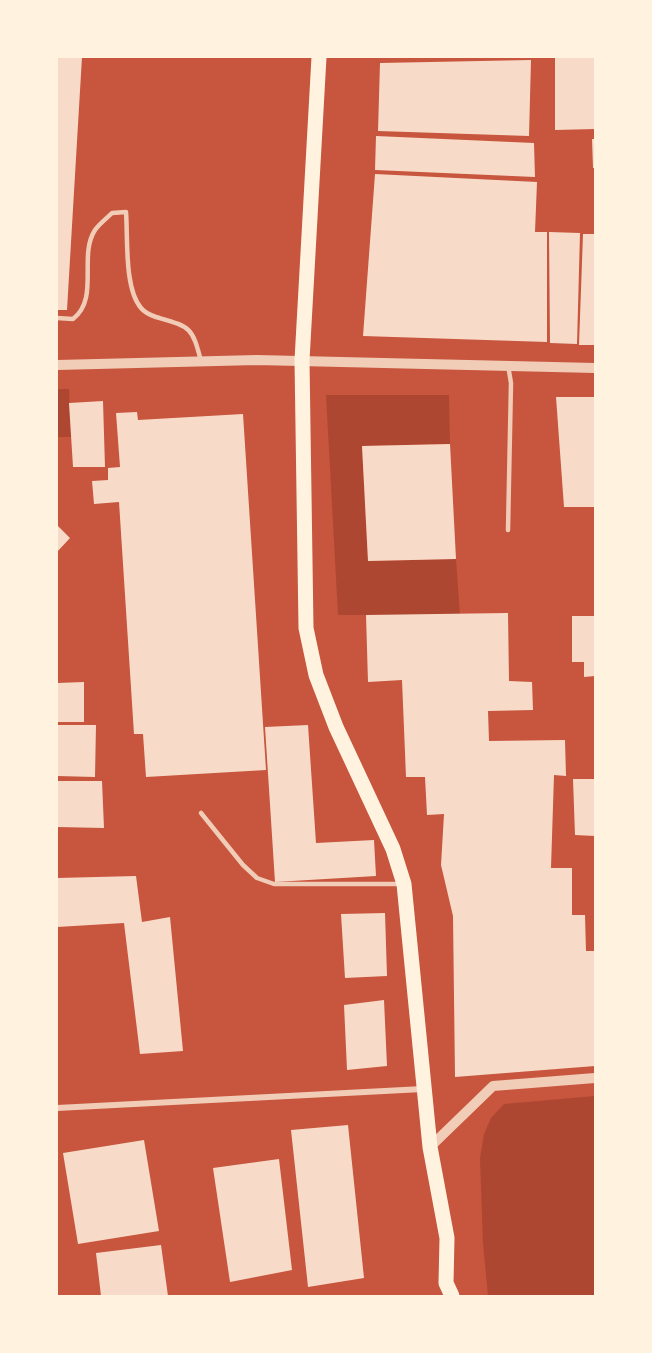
<!DOCTYPE html>
<style>
body{margin:0}
#map{position:relative;width:652px;height:1353px;overflow:hidden;background:#c8553d;font-family:"Sofia Sans Condensed",sans-serif}
canvas{display:block}
.frame{position:absolute;inset:0;border:58px solid #fff3e0;pointer-events:none}
</style>
<div id="map">
<canvas width="652" height="1353"></canvas>
<div class="frame"></div>
</div>
<script>
const c = document.querySelector('canvas').getContext('2d');
c.lineJoin = 'round';
function fill(path, color) {
  c.fillStyle = color;
  c.fill(path, 'evenodd');
}
function stroke(path, color, width, dash) {
  c.strokeStyle = color;
  c.lineWidth = width;
  c.lineCap = dash ? 'butt' : 'round';
  c.setLineDash(dash || []);
  c.stroke(path);
}
fill(new Path2D(`
 M 57,389 L 69,389 L 71,437 L 57,437 Z
 M 326,395 L 449,395 L 450,444 L 362,446 L 368,561 L 456,559 L 460,615 L 338,615 Z
 M 595,1096 L 595,1296 L 488,1296 L 483,1244 L 480,1158 L 484,1134 L 491,1118 L 504,1104 Z`), '#ae4732');
fill(new Path2D(`
 M 57,57 L 82,57 L 67,310 L 57,310 Z
 M 555,57 L 595,57 L 595,129 L 555,130 Z
 M 531,60 L 529,136 L 378,131 L 380,63 Z
 M 376,136 L 534,143 L 535,177 L 375,170 Z
 M 592,139 L 595,139 L 595,168 L 593,168 Z
 M 375,174 L 537,182 L 535,232 L 547,232 L 547,342 L 363,336 Z
 M 549,232 L 580,233 L 577,344 L 550,343 Z
 M 583,234 L 595,234 L 595,345 L 579,345 Z
 M 556,397 L 595,397 L 595,507 L 564,507 Z
 M 103,401 L 105,467 L 73,467 L 69,403 Z
 M 137,412 L 138,420 L 243,414 L 266,770 L 146,777 L 143,734 L 134,734 L 119,502 L 94,504 L 92,481 L 108,480 L 108,468 L 120,467 L 116,413 Z
 M 450,444 L 456,559 L 368,561 L 362,446 Z
 M 57,525 L 70,538 L 57,552 Z
 M 508,613 L 509,681 L 532,682 L 533,710 L 488,711 L 489,741 L 565,740 L 566,776 L 554,775 L 551,868 L 572,868 L 572,915 L 585,915 L 586,951 L 595,951 L 595,1066 L 455,1077 L 453,916 L 441,865 L 444,814 L 427,815 L 425,777 L 406,777 L 402,680 L 368,682 L 366,615 Z
 M 572,616 L 595,616 L 595,676 L 584,677 L 584,662 L 572,662 Z
 M 84,682 L 84,722 L 57,722 L 57,683 Z
 M 57,725 L 96,725 L 95,777 L 57,776 Z
 M 308,725 L 316,843 L 374,840 L 376,876 L 275,882 L 265,727 Z
 M 573,779 L 595,779 L 595,836 L 575,835 Z
 M 57,781 L 102,781 L 104,828 L 57,827 Z
 M 136,876 L 142,922 L 170,917 L 183,1051 L 140,1054 L 124,923 L 57,927 L 57,878 Z
 M 385,913 L 387,976 L 345,978 L 341,914 Z
 M 384,1000 L 387,1066 L 347,1070 L 344,1005 Z
 M 348,1125 L 364,1278 L 308,1287 L 291,1130 Z
 M 144,1140 L 159,1231 L 78,1244 L 63,1153 Z
 M 279,1159 L 292,1270 L 230,1282 L 213,1168 Z
 M 161,1245 L 168,1296 L 101,1296 L 96,1253 Z`), '#f7dbc8');
stroke(new Path2D(`
 M 57,318 L 73,319 C 100,298 78,256 95,230 C 99,224 107,218 112,213 L 126,212 C 128,238 124,288 141,308 C 145,313 150,315 156,317 C 190,327 192,326 201,361
 M 508,530 L 511,383 L 508,365
 M 201,813 L 243,865 L 257,878 L 274,884 L 401,884`), '#f1ccb7', 4.5);
stroke(new Path2D(`
 M 57,1108 L 423,1089`), '#f1ccb7', 6);
stroke(new Path2D(`
 M 57,365 L 257,360 L 595,368
 M 430,1147 L 493,1086 L 595,1078`), '#f1ccb7', 10);
stroke(new Path2D(`
 M 319,57 L 302,360 L 306,628 L 316,675 L 336,727 L 393,849 L 404,884 L 430,1147 L 447,1238 L 446,1283 L 452,1296`), '#fff3e0', 15);
</script>
